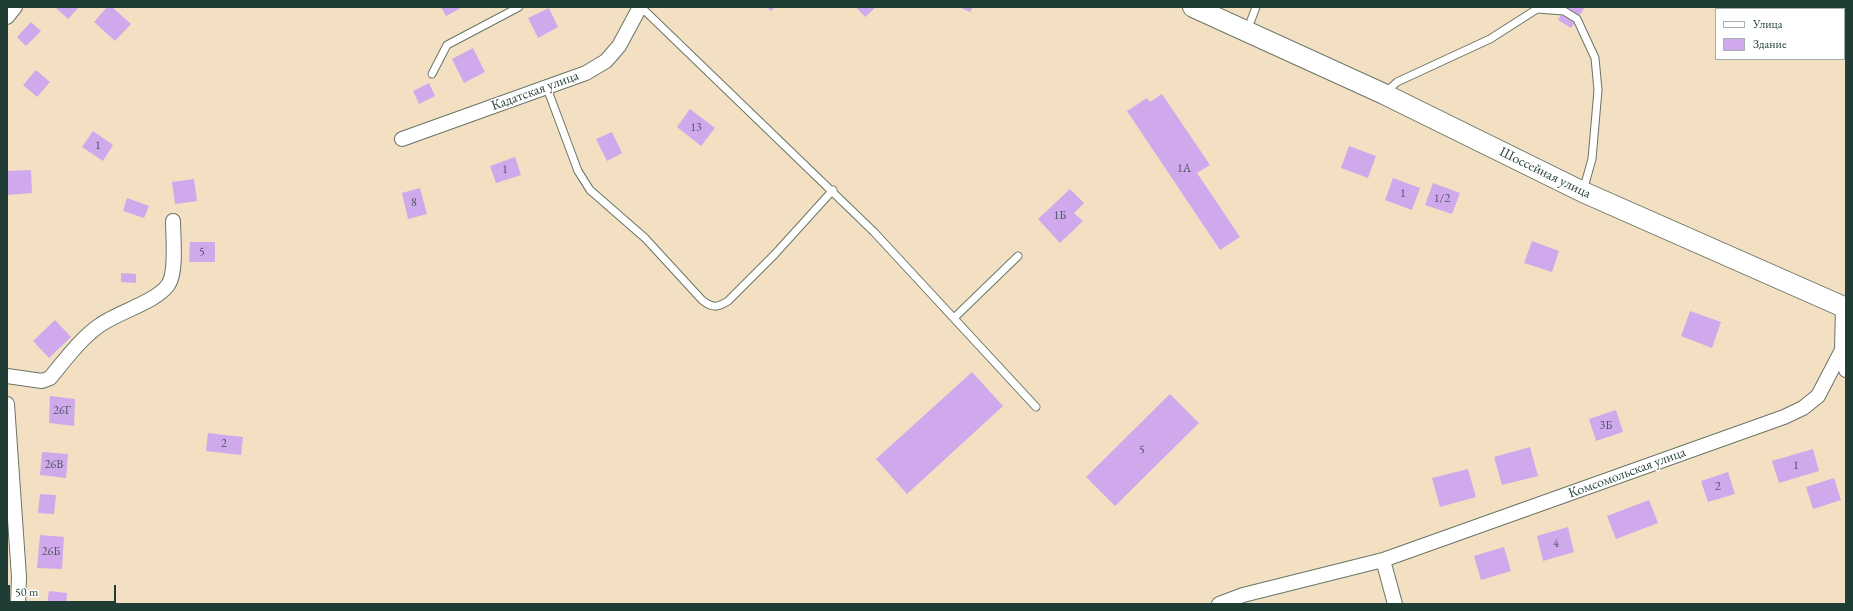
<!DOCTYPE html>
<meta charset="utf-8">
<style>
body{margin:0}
#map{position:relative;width:1853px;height:611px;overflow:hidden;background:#f3dfc2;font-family:"EB Garamond",serif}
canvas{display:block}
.frame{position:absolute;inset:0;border:8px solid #1f3d34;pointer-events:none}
.legend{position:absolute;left:1715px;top:8px;width:130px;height:52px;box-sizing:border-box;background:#fff;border:1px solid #a5b1ae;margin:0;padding:5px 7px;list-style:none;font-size:12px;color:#1f3d34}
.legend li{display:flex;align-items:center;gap:8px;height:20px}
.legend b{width:20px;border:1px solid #a5b1ae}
.scale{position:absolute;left:8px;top:585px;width:108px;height:18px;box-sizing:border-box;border:2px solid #1f3d34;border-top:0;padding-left:5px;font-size:12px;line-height:14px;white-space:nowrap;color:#1f3d34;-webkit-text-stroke:3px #fff;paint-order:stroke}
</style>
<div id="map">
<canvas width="1853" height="611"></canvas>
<div class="frame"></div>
<ul class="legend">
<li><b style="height:5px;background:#fff"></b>Улица</li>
<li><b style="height:11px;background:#d0a9ec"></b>Здание</li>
</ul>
<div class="scale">50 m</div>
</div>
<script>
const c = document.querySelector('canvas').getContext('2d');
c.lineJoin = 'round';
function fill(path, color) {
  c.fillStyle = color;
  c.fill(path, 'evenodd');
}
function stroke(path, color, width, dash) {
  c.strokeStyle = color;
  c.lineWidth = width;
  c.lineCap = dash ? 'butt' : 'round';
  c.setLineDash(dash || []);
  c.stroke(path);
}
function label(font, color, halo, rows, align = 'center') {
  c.font = font + ' "EB Garamond",serif';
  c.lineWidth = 3;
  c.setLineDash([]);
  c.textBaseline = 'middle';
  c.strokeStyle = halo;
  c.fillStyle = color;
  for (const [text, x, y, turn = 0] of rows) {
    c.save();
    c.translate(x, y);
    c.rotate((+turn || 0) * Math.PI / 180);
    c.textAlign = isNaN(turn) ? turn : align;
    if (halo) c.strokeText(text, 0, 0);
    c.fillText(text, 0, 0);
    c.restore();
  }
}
fill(new Path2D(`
 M 55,7 L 79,7 L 68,19 Z
 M 107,7 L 112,7 L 131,24 L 115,41 L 94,22 Z
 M 441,7 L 460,7 L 461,8 L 446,16 Z
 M 767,7 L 775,7 L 771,11 Z
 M 856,7 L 876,7 L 865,17 Z
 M 959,7 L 973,7 L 970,12 Z
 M 1566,7 L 1585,7 L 1571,28 L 1558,20 Z
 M 549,8 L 558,27 L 538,38 L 528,18 Z
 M 31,22 L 41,31 L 26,46 L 17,37 Z
 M 473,48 L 485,72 L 464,83 L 452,59 Z
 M 36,70 L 50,82 L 37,97 L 23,85 Z
 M 429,83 L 435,96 L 419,104 L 413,91 Z
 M 1162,94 L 1210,165 L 1197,173 L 1240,237 L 1220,250 L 1127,111 L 1147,98 L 1150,102 Z
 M 690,109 L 715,128 L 701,146 L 677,127 Z
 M 93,131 L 113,145 L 103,161 L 82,147 Z
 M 612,132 L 622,153 L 607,161 L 596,139 Z
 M 1349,146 L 1376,156 L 1368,178 L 1341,168 Z
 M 515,157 L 521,175 L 496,183 L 490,166 Z
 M 31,170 L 32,193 L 7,195 L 7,171 Z
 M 1393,178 L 1420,188 L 1412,210 L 1385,200 Z
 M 194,179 L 197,201 L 175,204 L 172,182 Z
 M 1433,183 L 1460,193 L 1452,214 L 1425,205 Z
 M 420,188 L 427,214 L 408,219 L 402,193 Z
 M 1070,189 L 1084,203 L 1074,213 L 1083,221 L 1060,243 L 1038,219 Z
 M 127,198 L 149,206 L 144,218 L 123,211 Z
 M 1532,241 L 1559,251 L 1552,272 L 1524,263 Z
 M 190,242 L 215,242 L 215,262 L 189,262 Z
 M 121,273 L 136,274 L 136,283 L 121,282 Z
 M 1690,311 L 1721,322 L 1712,348 L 1681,336 Z
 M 55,320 L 71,337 L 49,358 L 33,341 Z
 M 972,372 L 1003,406 L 907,494 L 876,459 Z
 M 1170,394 L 1199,423 L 1115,506 L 1086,477 Z
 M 50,396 L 75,399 L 74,426 L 49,423 Z
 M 1616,410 L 1623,432 L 1596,441 L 1589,419 Z
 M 208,433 L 243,437 L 241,455 L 206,451 Z
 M 1530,447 L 1538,476 L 1502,485 L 1494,457 Z
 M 1813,449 L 1819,471 L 1779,483 L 1772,461 Z
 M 42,452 L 68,454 L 66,478 L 40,475 Z
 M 1468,469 L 1476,497 L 1440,507 L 1432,478 Z
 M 1728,472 L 1735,494 L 1708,502 L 1701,481 Z
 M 1834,478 L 1841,500 L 1813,509 L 1806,487 Z
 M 40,494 L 56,495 L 54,514 L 38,513 Z
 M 1649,500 L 1658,523 L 1616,539 L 1607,516 Z
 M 1568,527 L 1574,552 L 1543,561 L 1537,536 Z
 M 40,535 L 64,537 L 62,569 L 37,568 Z
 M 1504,547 L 1511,571 L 1481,580 L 1474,556 Z
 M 49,591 L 67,593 L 66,604 L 47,604 Z`), '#d0a9ec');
const lane = new Path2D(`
 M 641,7 L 874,232 L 1036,407
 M 1247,31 L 1256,7
 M 432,74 L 447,45 L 519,7
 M 547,88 L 578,171 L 590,190 L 645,238 L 702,300 C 712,308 717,308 728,301 L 775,254 L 833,190
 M 1385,93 L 1397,82 L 1490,39 L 1537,9 L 1564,11 L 1577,19 L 1595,58 L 1598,90 L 1592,159 L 1583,191
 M 954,318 L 1018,256`);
const street = new Path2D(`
 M 7,17 L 15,7
 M 402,139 L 586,73 L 606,61 L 619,46 L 640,7
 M 1843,306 L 1842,350 L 1846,370
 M 7,376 L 42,381 L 50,378 C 65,360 80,339 100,325 C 118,312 156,302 168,285 C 177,273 173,237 173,221
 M 7,404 L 19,577 L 18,604
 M 1383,560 L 1395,604
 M 1219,604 L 1243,595 L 1383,560 L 1784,417 L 1803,408 L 1818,396 L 1842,350`);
const secondary = new Path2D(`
 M 1193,7 L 1384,94 L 1583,192 L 1846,308`);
stroke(lane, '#697666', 9);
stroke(street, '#697666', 16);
stroke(secondary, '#697666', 22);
stroke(lane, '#fff', 7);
stroke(street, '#fff', 14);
stroke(secondary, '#fff', 20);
label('12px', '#4b5862', null, [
 ["13",696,128],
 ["1",98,146],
 ["1А",1184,169],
 ["1",505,170],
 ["1",1403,194],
 ["1/2",1442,199],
 ["8",414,203],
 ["1Б",1060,216],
 ["5",202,252],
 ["26Г",62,411],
 ["3Б",1606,426],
 ["2",224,444],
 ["5",1142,450],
 ["26В",54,465],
 ["1",1796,466],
 ["2",1718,487],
 ["4",1556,544],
 ["26Б",51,552]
]);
label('14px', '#1f3d34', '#fff', [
 ["Кадатская улица",535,91,-20],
 ["Шоссейная улица",1545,173,26],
 ["Комсомольская улица",1627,473,-20]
]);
</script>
